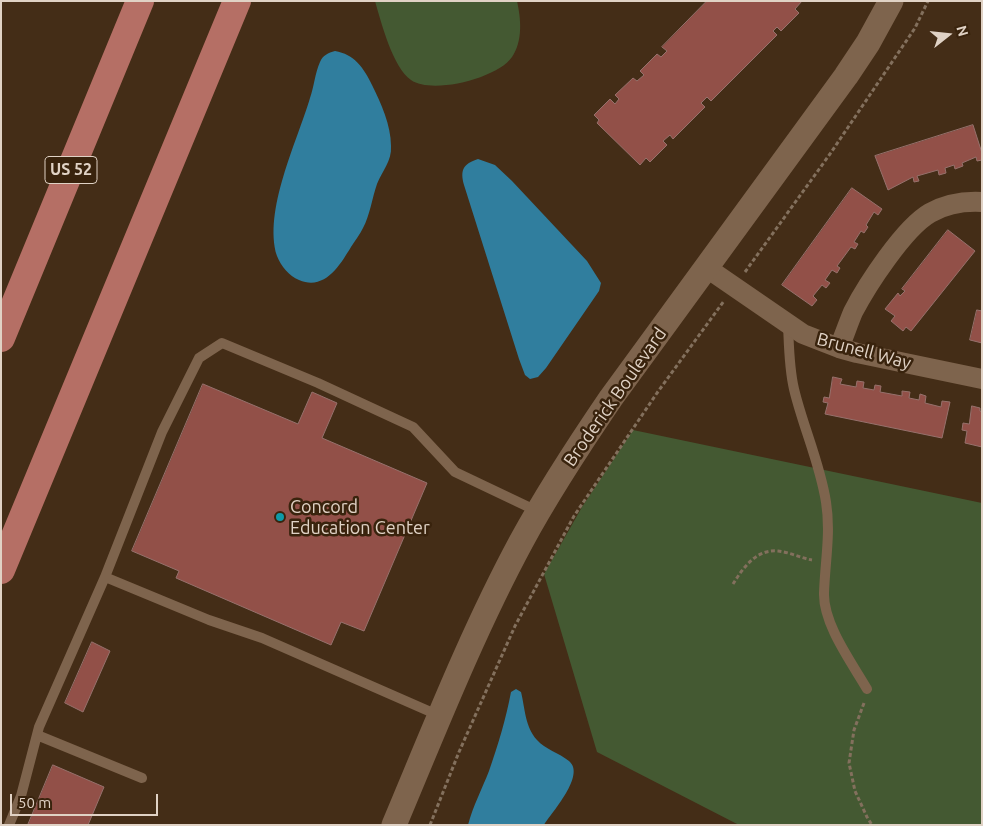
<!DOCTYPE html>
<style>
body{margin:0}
#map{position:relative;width:983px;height:826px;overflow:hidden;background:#442d17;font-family:Ubuntu,sans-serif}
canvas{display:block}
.frame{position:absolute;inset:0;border:2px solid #e0d2c5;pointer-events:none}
.north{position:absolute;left:923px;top:10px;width:50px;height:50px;-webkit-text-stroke:4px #39230d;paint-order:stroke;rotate:74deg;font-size:14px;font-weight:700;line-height:20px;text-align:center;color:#e0d2c5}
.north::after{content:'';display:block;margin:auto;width:18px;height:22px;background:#e0d2c5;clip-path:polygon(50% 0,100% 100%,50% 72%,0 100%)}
.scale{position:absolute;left:10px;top:794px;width:148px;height:22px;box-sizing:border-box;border:2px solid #e0d2c5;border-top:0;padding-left:6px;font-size:15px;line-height:18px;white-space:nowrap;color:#e0d2c5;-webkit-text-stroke:4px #39230d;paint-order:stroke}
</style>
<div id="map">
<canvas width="983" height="826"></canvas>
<div class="frame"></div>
<div class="north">N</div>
<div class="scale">50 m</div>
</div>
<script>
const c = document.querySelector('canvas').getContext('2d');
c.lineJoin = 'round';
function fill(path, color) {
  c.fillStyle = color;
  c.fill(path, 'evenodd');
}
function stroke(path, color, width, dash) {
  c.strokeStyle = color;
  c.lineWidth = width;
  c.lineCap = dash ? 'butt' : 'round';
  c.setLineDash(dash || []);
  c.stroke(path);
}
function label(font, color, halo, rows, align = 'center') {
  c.font = font + ' Ubuntu,sans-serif';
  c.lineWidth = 5;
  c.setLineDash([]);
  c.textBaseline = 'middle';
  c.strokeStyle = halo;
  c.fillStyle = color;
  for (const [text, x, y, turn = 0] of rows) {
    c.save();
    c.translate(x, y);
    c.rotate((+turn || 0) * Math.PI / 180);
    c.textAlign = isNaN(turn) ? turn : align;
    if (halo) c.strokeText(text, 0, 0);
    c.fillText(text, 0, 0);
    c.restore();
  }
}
fill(new Path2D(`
 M 375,1 L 517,1 C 521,19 523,41 512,57 C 498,78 432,95 411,80 C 393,68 381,22 375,1 Z
 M 633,430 L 982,503 L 982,825 L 739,825 L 597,752 L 544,574 L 582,507 Z`), '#445932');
fill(new Path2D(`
 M 335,51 C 354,54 364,68 372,85 C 381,103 391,125 391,146 C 392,161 382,171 377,184 C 372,198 370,215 363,228 C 360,234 355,241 351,247 C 340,265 325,291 299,280 C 289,276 281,266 277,256 C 263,211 297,142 310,98 C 314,87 315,73 320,62 C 323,55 328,53 335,51 Z
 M 478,159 L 495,165 L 512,181 L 587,261 L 601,283 L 599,291 L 546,368 L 538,377 L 530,379 L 525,375 L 519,359 L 464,185 C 460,170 463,164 478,159 Z
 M 516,689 L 521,692 C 525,708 525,727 537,740 C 545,749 559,753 569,761 C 586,775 552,812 544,825 L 468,825 C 473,806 482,789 489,771 C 498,745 506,719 511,692 Z`), '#307e9e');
const building = new Path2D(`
 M 707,1 L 802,1 L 795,9 L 799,13 L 781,31 L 777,27 L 773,31 L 777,35 L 711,101 L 707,97 L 701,103 L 705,107 L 673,139 L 670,135 L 663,141 L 667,145 L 650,162 L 646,158 L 640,165 L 597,123 L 599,120 L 594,115 L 610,99 L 615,104 L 619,99 L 615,95 L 633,78 L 637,81 L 644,75 L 640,71 L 657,54 L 661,57 L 667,51 L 662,47 Z
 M 973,125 L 982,153 L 982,160 L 977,161 L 976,157 L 962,163 L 963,166 L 955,169 L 954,165 L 945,168 L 946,173 L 939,175 L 938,170 L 917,176 L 919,181 L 914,182 L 913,177 L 888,190 L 875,156 Z
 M 852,188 L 882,209 L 878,215 L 874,212 L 866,225 L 868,227 L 864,233 L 861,231 L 854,242 L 858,244 L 855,249 L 851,247 L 837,266 L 840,268 L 837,273 L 832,270 L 825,280 L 830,283 L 826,288 L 822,285 L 813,296 L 817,300 L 812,306 L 782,285 Z
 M 948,230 L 975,251 L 911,331 L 906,327 L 903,331 L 891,321 L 895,316 L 885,309 L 898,293 L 900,296 L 905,291 L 902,289 Z
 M 977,310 L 982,311 L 982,343 L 970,340 Z
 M 833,377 L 842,379 L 840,384 L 856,387 L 857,381 L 864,382 L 863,388 L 874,390 L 875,385 L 881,386 L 880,392 L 902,396 L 902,391 L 910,392 L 909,398 L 919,400 L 920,394 L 926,396 L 925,403 L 941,407 L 942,401 L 950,402 L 942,438 L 825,414 L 828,403 L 823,402 L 824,397 L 829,398 Z
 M 203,384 L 298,424 L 312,392 L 337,403 L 322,438 L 427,483 L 364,631 L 341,622 L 331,645 L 176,578 L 179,571 L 132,551 Z
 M 972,406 L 980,408 L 980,411 L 982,412 L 982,447 L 965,443 L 967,431 L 962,430 L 963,423 L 969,424 Z
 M 92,642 L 110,651 L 83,712 L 65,703 Z
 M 53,765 L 104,787 L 88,825 L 28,825 Z`);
fill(building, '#925048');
stroke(building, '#96716c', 1);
stroke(new Path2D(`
 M 745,272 L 830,154 L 915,28 L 928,1
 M 733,584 C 743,568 756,549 778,551 C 789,552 801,558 812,560
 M 864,703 L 854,730 L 849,763 L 855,791 L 867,817 L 872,825
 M 430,825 L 459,752 L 515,626 L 574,516 L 657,393 L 724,301`), '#83705d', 3, [4, 2.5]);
stroke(new Path2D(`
 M 788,324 C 789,346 789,368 794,389 C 803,427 820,463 826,502 C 831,533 825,562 824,593 C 823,624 852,663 867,689
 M 105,577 L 209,620 L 262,638 L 440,716
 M 37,735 L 142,778
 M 9,825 L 21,796 L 39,727 L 105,577 L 162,432 L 199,358 L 222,343 L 318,383 L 413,427 L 455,472 L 537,511`), '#7e644d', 10);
stroke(new Path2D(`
 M 707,268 L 803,334 L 839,348 L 857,353 L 982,379
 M 839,348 C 844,336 848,324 853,312 C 867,285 904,228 930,213 C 946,204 964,201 982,202`), '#7e644d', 20);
stroke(new Path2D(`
 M 394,825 C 434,730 472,633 521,542 C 548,492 579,445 611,398 L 846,76 L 868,43 L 891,1`), '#7e644d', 25);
stroke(new Path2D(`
 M 1,338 L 140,1
 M 1,570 L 237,1`), '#b56f65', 28);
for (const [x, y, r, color] of [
 [280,517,5,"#0f9aa8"]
]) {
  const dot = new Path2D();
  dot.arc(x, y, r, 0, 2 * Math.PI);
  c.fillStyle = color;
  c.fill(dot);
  stroke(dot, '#39230d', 2);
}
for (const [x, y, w] of [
 [71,170,52]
]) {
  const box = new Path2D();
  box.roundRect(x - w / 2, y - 13.5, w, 27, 4);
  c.fillStyle = '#39230d';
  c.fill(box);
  stroke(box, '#e0d2c5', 1);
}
label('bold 16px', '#e0d2c5', null, [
 ["US 52",71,170]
]);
label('18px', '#e0d2c5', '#39230d', [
 ["Brunell Way",864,351,15],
 ["Broderick Boulevard",615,397,-55]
]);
label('18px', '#e0d2c5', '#39230d', [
 ["Concord",290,507],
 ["Education Center",290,528]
], 'left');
</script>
